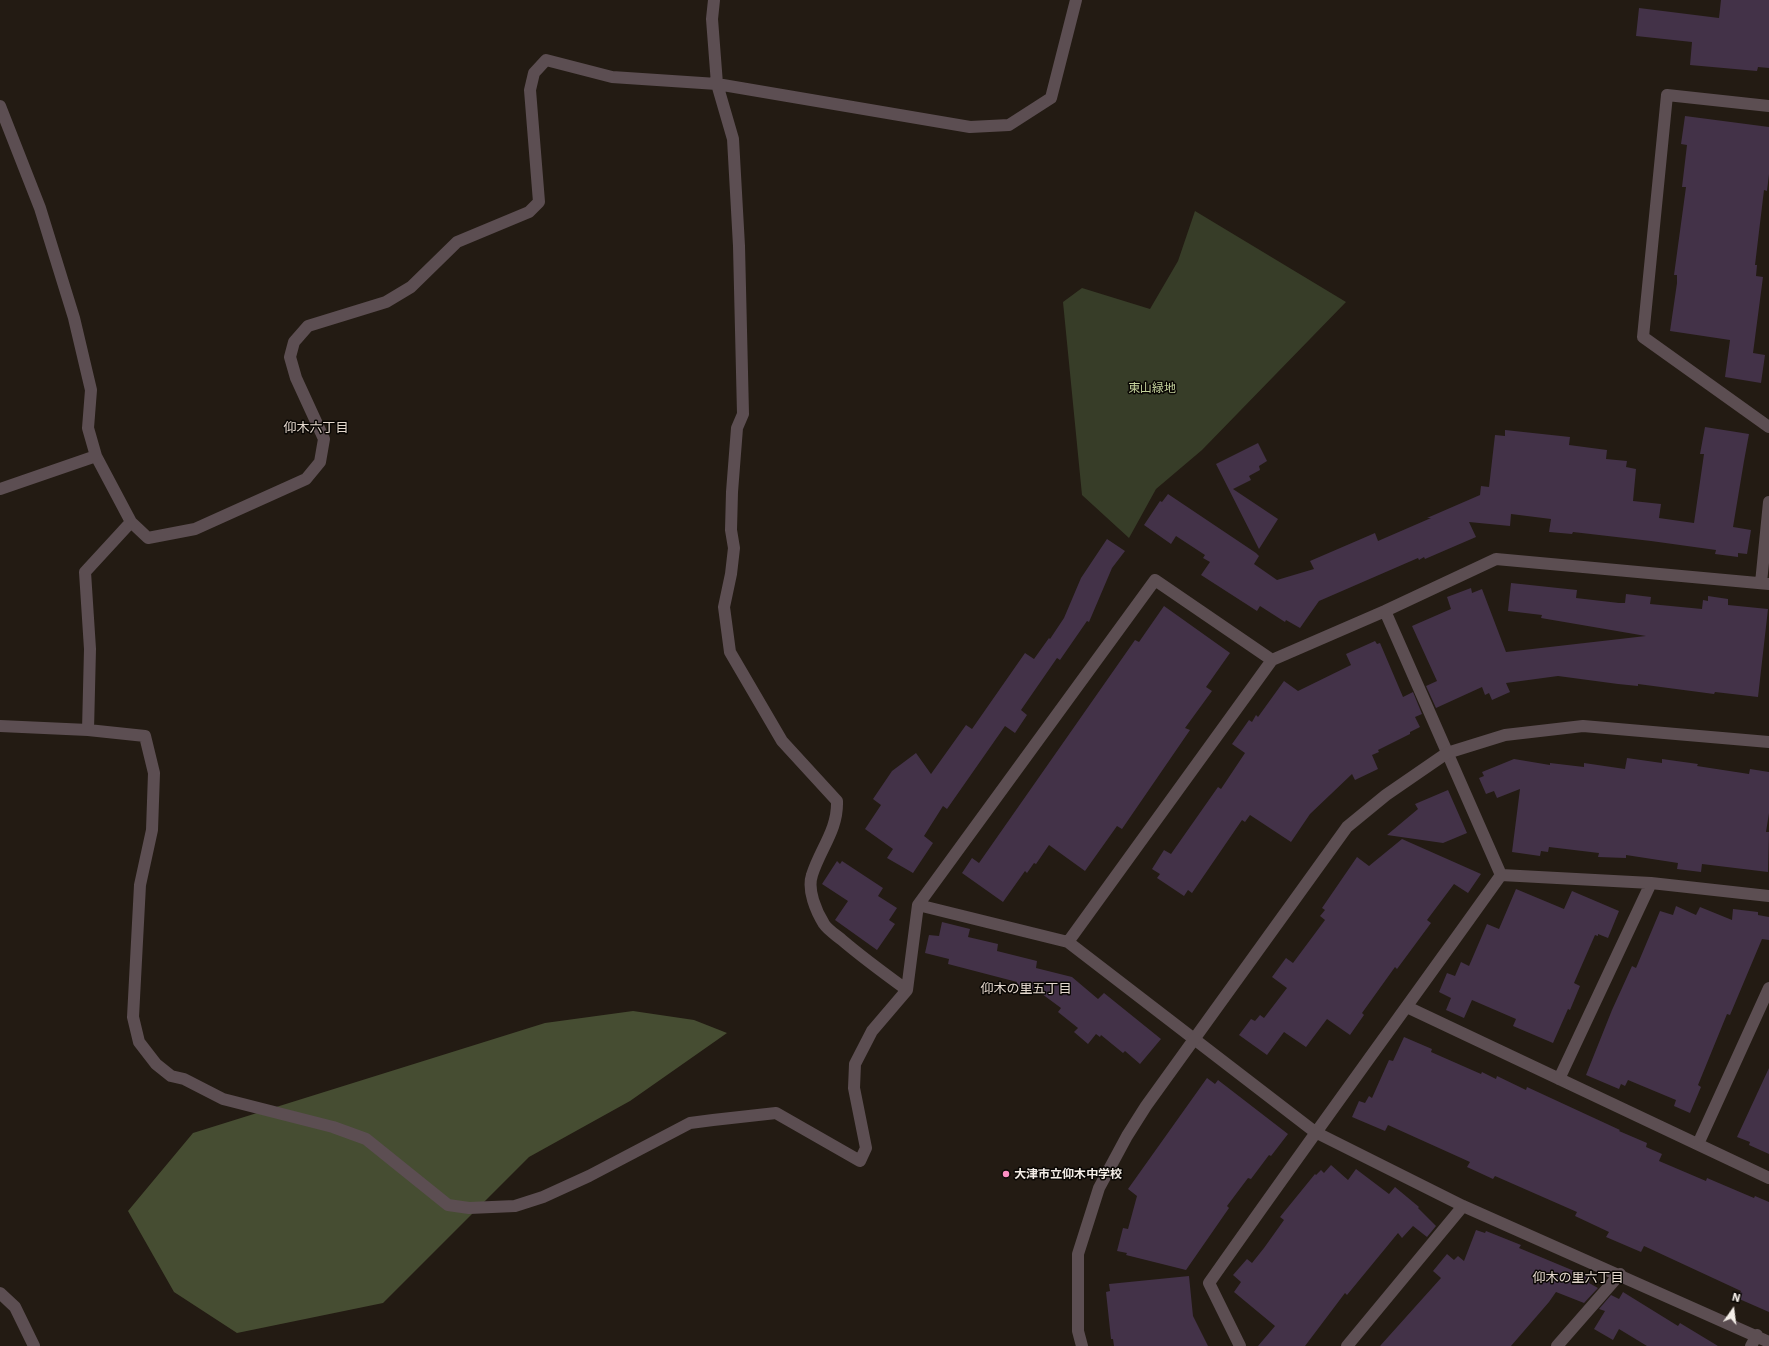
<!DOCTYPE html>
<meta charset="utf-8">
<style>
body{margin:0}
#map{position:relative;width:1769px;height:1346px;overflow:hidden;background:#231b13;font-family:"Work Sans",sans-serif}
canvas{display:block}
.north{position:absolute;left:1713px;top:1290px;width:40px;height:40px;-webkit-text-stroke:3px #0a0704;paint-order:stroke;rotate:14deg;font-size:11px;font-weight:700;line-height:16px;text-align:center;color:#f3ede7}
.north::after{content:'';display:block;margin:auto;width:14px;height:18px;background:#f3ede7;clip-path:polygon(50% 0,100% 100%,50% 72%,0 100%)}
</style>
<div id="map">
<canvas width="1769" height="1346"></canvas>
<div class="north">N</div>
</div>
<script>
const c = document.querySelector('canvas').getContext('2d');
c.lineJoin = 'round';
function fill(path, color) {
  c.fillStyle = color;
  c.fill(path, 'evenodd');
}
function stroke(path, color, width, dash) {
  c.strokeStyle = color;
  c.lineWidth = width;
  c.lineCap = dash ? 'butt' : 'round';
  c.setLineDash(dash || []);
  c.stroke(path);
}
function label(font, color, halo, rows, align = 'center') {
  c.font = font + ' "Work Sans","Noto Sans JP",sans-serif';
  c.lineWidth = 3;
  c.setLineDash([]);
  c.textBaseline = 'middle';
  c.strokeStyle = halo;
  c.fillStyle = color;
  for (const [text, x, y, turn = 0] of rows) {
    c.save();
    c.translate(x, y);
    c.rotate((+turn || 0) * Math.PI / 180);
    c.textAlign = isNaN(turn) ? turn : align;
    if (halo) c.strokeText(text, 0, 0);
    c.fillText(text, 0, 0);
    c.restore();
  }
}
fill(new Path2D(`
 M 1195,211 L 1346,302 L 1202,450 L 1156,489 L 1129,538 L 1082,495 L 1063,302 L 1082,288 L 1150,309 L 1178,261 Z`), '#373d28');
fill(new Path2D(`
 M 633,1011 L 694,1020 L 727,1033 L 630,1101 L 529,1157 L 383,1303 L 237,1333 L 174,1292 L 128,1211 L 193,1133 L 545,1023 Z`), '#464d32');
fill(new Path2D(`
 M 1721,0 L 1769,0 L 1769,68 L 1758,67 L 1757,71 L 1690,65 L 1692,42 L 1636,36 L 1639,8 L 1719,18 Z
 M 1685,116 L 1769,127 L 1769,174 L 1767,191 L 1764,190 L 1755,265 L 1757,265 L 1756,276 L 1763,277 L 1753,353 L 1765,355 L 1761,383 L 1725,377 L 1730,340 L 1670,331 L 1677,283 L 1677,275 L 1674,275 L 1686,187 L 1682,187 L 1687,145 L 1681,144 Z
 M 1705,427 L 1749,434 L 1744,461 L 1733,527 L 1751,530 L 1747,554 L 1738,553 L 1738,557 L 1715,554 L 1716,550 L 1651,541 L 1573,532 L 1572,534 L 1549,532 L 1551,519 L 1511,514 L 1510,526 L 1469,522 L 1476,537 L 1425,559 L 1424,557 L 1419,560 L 1418,558 L 1319,601 L 1300,628 L 1286,620 L 1285,622 L 1260,606 L 1257,611 L 1201,575 L 1210,562 L 1203,558 L 1205,555 L 1176,536 L 1171,544 L 1144,525 L 1160,501 L 1162,502 L 1168,494 L 1256,553 L 1259,556 L 1254,564 L 1277,580 L 1314,569 L 1310,561 L 1375,533 L 1378,541 L 1431,518 L 1427,518 L 1480,495 L 1481,486 L 1489,487 L 1495,435 L 1505,436 L 1505,430 L 1570,437 L 1569,445 L 1607,450 L 1606,459 L 1627,461 L 1626,467 L 1636,469 L 1633,501 L 1661,504 L 1659,518 L 1694,523 L 1704,454 L 1700,454 Z
 M 1258,443 L 1267,461 L 1259,466 L 1260,470 L 1249,476 L 1251,480 L 1233,489 L 1278,519 L 1259,549 L 1216,464 Z
 M 1107,539 L 1125,551 L 1112,568 L 1089,622 L 1087,621 L 1060,660 L 1057,658 L 1021,710 L 1027,715 L 1015,733 L 1005,726 L 947,809 L 943,806 L 924,836 L 933,843 L 913,873 L 887,858 L 893,849 L 865,829 L 881,805 L 873,799 L 892,771 L 916,753 L 931,774 L 966,725 L 972,729 L 1025,653 L 1034,659 L 1049,638 L 1050,639 L 1064,618 L 1081,578 Z
 M 1511,583 L 1577,590 L 1576,598 L 1619,603 L 1625,603 L 1626,594 L 1651,597 L 1650,604 L 1702,609 L 1703,600 L 1708,601 L 1708,596 L 1728,599 L 1728,605 L 1768,609 L 1758,697 L 1715,692 L 1714,694 L 1638,684 L 1638,686 L 1618,684 L 1558,676 L 1506,683 L 1510,692 L 1492,700 L 1489,693 L 1485,695 L 1482,687 L 1436,708 L 1426,686 L 1437,681 L 1412,626 L 1451,609 L 1447,597 L 1471,588 L 1472,593 L 1482,589 L 1506,652 L 1646,636 L 1541,618 L 1542,615 L 1508,611 Z
 M 1164,606 L 1230,653 L 1206,687 L 1212,691 L 1185,728 L 1190,730 L 1122,829 L 1117,826 L 1085,871 L 1049,845 L 1036,864 L 1034,863 L 1027,873 L 1025,871 L 1003,902 L 962,873 L 972,858 L 979,863 L 1135,640 L 1139,642 Z
 M 1375,641 L 1377,644 L 1380,643 L 1403,697 L 1413,692 L 1422,714 L 1415,717 L 1420,727 L 1410,732 L 1410,734 L 1378,750 L 1379,752 L 1372,755 L 1378,769 L 1355,780 L 1352,774 L 1310,814 L 1291,842 L 1250,815 L 1245,822 L 1242,820 L 1192,893 L 1188,890 L 1184,896 L 1157,878 L 1160,874 L 1152,869 L 1164,850 L 1171,854 L 1218,787 L 1221,789 L 1245,753 L 1232,744 L 1249,720 L 1252,722 L 1256,715 L 1258,717 L 1284,681 L 1298,691 L 1351,665 L 1346,654 Z
 M 1627,758 L 1662,763 L 1662,759 L 1698,764 L 1697,766 L 1749,774 L 1750,769 L 1769,772 L 1769,813 L 1766,832 L 1769,832 L 1768,872 L 1702,864 L 1701,872 L 1677,869 L 1678,863 L 1626,855 L 1626,858 L 1598,857 L 1599,853 L 1549,847 L 1548,852 L 1541,851 L 1540,856 L 1512,852 L 1520,789 L 1497,798 L 1494,791 L 1486,794 L 1479,778 L 1484,776 L 1482,772 L 1514,759 L 1550,765 L 1550,763 L 1584,767 L 1584,763 L 1625,769 Z
 M 1448,790 L 1467,833 L 1443,843 L 1387,835 L 1418,809 L 1415,804 Z
 M 1402,839 L 1481,874 L 1468,893 L 1454,884 L 1427,920 L 1431,923 L 1397,969 L 1395,967 L 1362,1013 L 1364,1015 L 1350,1035 L 1327,1019 L 1306,1047 L 1284,1032 L 1267,1055 L 1239,1035 L 1251,1019 L 1255,1021 L 1260,1015 L 1264,1018 L 1287,988 L 1272,977 L 1286,958 L 1293,963 L 1325,920 L 1320,916 L 1325,910 L 1322,908 L 1357,857 L 1369,866 Z
 M 837,861 L 840,864 L 842,861 L 883,888 L 878,896 L 897,908 L 889,920 L 895,924 L 877,950 L 835,920 L 848,901 L 822,884 Z
 M 1516,889 L 1564,909 L 1572,891 L 1619,911 L 1608,938 L 1598,934 L 1598,936 L 1595,935 L 1574,983 L 1580,986 L 1570,1010 L 1568,1009 L 1553,1043 L 1513,1026 L 1516,1019 L 1472,1000 L 1464,1018 L 1446,1010 L 1451,998 L 1439,992 L 1447,973 L 1455,976 L 1461,962 L 1469,966 L 1487,924 L 1499,929 Z
 M 1676,906 L 1696,915 L 1700,907 L 1732,920 L 1733,909 L 1758,912 L 1758,915 L 1769,917 L 1769,940 L 1762,939 L 1730,1015 L 1727,1014 L 1698,1085 L 1701,1087 L 1690,1113 L 1674,1106 L 1676,1100 L 1628,1080 L 1625,1086 L 1621,1084 L 1619,1089 L 1586,1075 L 1612,1010 L 1632,966 L 1636,968 L 1660,911 L 1673,915 Z
 M 942,922 L 970,929 L 968,937 L 998,944 L 997,951 L 1037,961 L 1036,968 L 1072,977 L 1098,999 L 1104,993 L 1161,1039 L 1140,1064 L 1125,1051 L 1123,1053 L 1101,1035 L 1100,1037 L 1096,1034 L 1088,1044 L 1074,1032 L 1078,1028 L 1058,1012 L 1061,1008 L 1038,991 L 1016,986 L 1017,982 L 948,964 L 949,959 L 925,953 L 929,935 L 939,936 Z
 M 1404,1037 L 1432,1049 L 1431,1052 L 1481,1074 L 1482,1072 L 1496,1079 L 1497,1076 L 1526,1090 L 1527,1087 L 1620,1130 L 1619,1131 L 1647,1143 L 1646,1147 L 1662,1154 L 1659,1161 L 1706,1181 L 1707,1178 L 1754,1198 L 1755,1196 L 1769,1202 L 1769,1312 L 1737,1298 L 1741,1291 L 1644,1246 L 1641,1252 L 1606,1237 L 1609,1232 L 1575,1216 L 1577,1212 L 1495,1176 L 1493,1179 L 1467,1167 L 1470,1162 L 1388,1125 L 1385,1131 L 1352,1117 L 1359,1101 L 1365,1103 L 1369,1096 L 1372,1098 L 1389,1060 L 1393,1061 Z
 M 1769,1068 L 1769,1154 L 1749,1145 L 1750,1142 L 1737,1137 Z
 M 1207,1078 L 1215,1084 L 1218,1080 L 1288,1134 L 1271,1156 L 1269,1155 L 1251,1179 L 1248,1178 L 1227,1206 L 1229,1208 L 1186,1270 L 1126,1255 L 1127,1253 L 1117,1251 L 1123,1228 L 1128,1229 L 1137,1196 L 1128,1189 Z
 M 1331,1165 L 1348,1180 L 1356,1169 L 1389,1194 L 1395,1187 L 1419,1207 L 1418,1208 L 1436,1226 L 1427,1237 L 1413,1226 L 1402,1238 L 1398,1233 L 1347,1295 L 1345,1293 L 1305,1346 L 1258,1346 L 1275,1326 L 1234,1292 L 1241,1282 L 1233,1275 L 1247,1259 L 1252,1263 L 1264,1248 L 1284,1220 L 1280,1217 L 1315,1174 L 1316,1175 L 1321,1170 L 1324,1173 Z
 M 1476,1230 L 1485,1233 L 1486,1231 L 1521,1245 L 1519,1248 L 1591,1278 L 1589,1283 L 1598,1288 L 1584,1303 L 1556,1292 L 1549,1302 L 1511,1346 L 1380,1346 L 1441,1278 L 1433,1271 L 1447,1254 L 1454,1260 L 1458,1256 L 1464,1261 Z
 M 1189,1276 L 1193,1316 L 1208,1346 L 1114,1346 L 1113,1339 L 1111,1339 L 1106,1292 L 1110,1291 L 1109,1284 Z
 M 1623,1292 L 1678,1326 L 1680,1323 L 1718,1346 L 1647,1346 L 1619,1329 L 1613,1340 L 1594,1329 L 1605,1311 L 1599,1309 L 1611,1295 L 1619,1299 Z`), '#433248');
stroke(new Path2D(`
 M 0,106 L 40,208 L 74,318 L 91,390 L 88,428 L 96,456 L 131,522 L 148,538 L 195,529 L 306,479 L 320,462 L 324,439 L 296,378 L 290,357 L 294,342 L 308,326 L 386,302 L 411,287 L 457,242 L 529,212 L 539,202 L 530,90 L 534,73 L 546,60 L 612,77 L 717,84 L 970,127 L 1009,125 L 1051,98 L 1076,0
 M 1769,106 L 1667,95 L 1643,337 L 1769,427
 M 0,489 L 96,456
 M 1761,583 L 1769,502
 M 1385,611 L 1501,875
 M 1272,660 L 1155,580 L 918,905 L 1068,942 L 1315,1132 L 1463,1206 L 1769,1342
 M 0,726 L 88,730 L 145,736 L 154,773 L 152,830 L 140,885 L 133,1017 L 139,1042 L 156,1064 L 171,1076 L 184,1079 L 223,1099 L 333,1127 L 366,1139 L 448,1205 L 469,1208 L 515,1206 L 543,1197 L 589,1176 L 690,1123 L 713,1120 L 776,1113 L 860,1161 L 866,1148 L 854,1088 L 855,1064 L 872,1031 L 907,990 C 885,974 863,958 842,940 C 836,935 828,930 824,924 C 816,911 807,890 812,875 C 820,849 838,830 837,801 L 782,741 L 730,652 L 724,607 L 731,574 L 734,548 L 731,530 L 732,492 L 737,428 L 743,414 L 739,246 L 733,139 L 717,84 L 712,19 L 714,0
 M 88,730 L 90,649 L 85,572 L 131,522
 M 1501,875 L 1651,883 L 1769,896
 M 1068,942 L 1272,660 L 1385,611 L 1496,559 L 1769,584
 M 907,990 L 918,905
 M 1407,1007 L 1769,1178
 M 1559,1079 L 1651,883
 M 1698,1144 L 1769,988
 M 1240,1346 L 1209,1283 C 1305,1146 1404,1011 1501,875
 M 1347,1346 L 1463,1206
 M 1557,1346 L 1620,1274
 M 1751,1346 L 1757,1335`), '#5c4e52', 12);
stroke(new Path2D(`
 M 0,1293 L 15,1307 L 34,1346
 M 1082,1346 L 1078,1331 L 1078,1254 L 1099,1188 L 1127,1136 L 1146,1106 L 1347,827 L 1386,795 L 1447,753 L 1505,735 L 1583,726 L 1769,742`), '#5c4e52', 12);
for (const [x, y, r, color] of [
 [1006,1174,4,"#fc8fc3"]
]) {
  const dot = new Path2D();
  dot.arc(x, y, r, 0, 2 * Math.PI);
  c.fillStyle = color;
  c.fill(dot);
  stroke(dot, '#0a0704', 1.5);
}
label('12px', '#c5d39d', '#0a0704', [
 ["東山緑地",1152,388]
]);
label('bold 12px', '#f3ede7', '#0a0704', [
 ["大津市立仰木中学校",1014,1174]
], 'left');
label('13px', '#e5d9ce', '#0a0704', [
 ["仰木六丁目",316,428],
 ["仰木の里五丁目",1026,989],
 ["仰木の里六丁目",1578,1278]
]);
</script>
